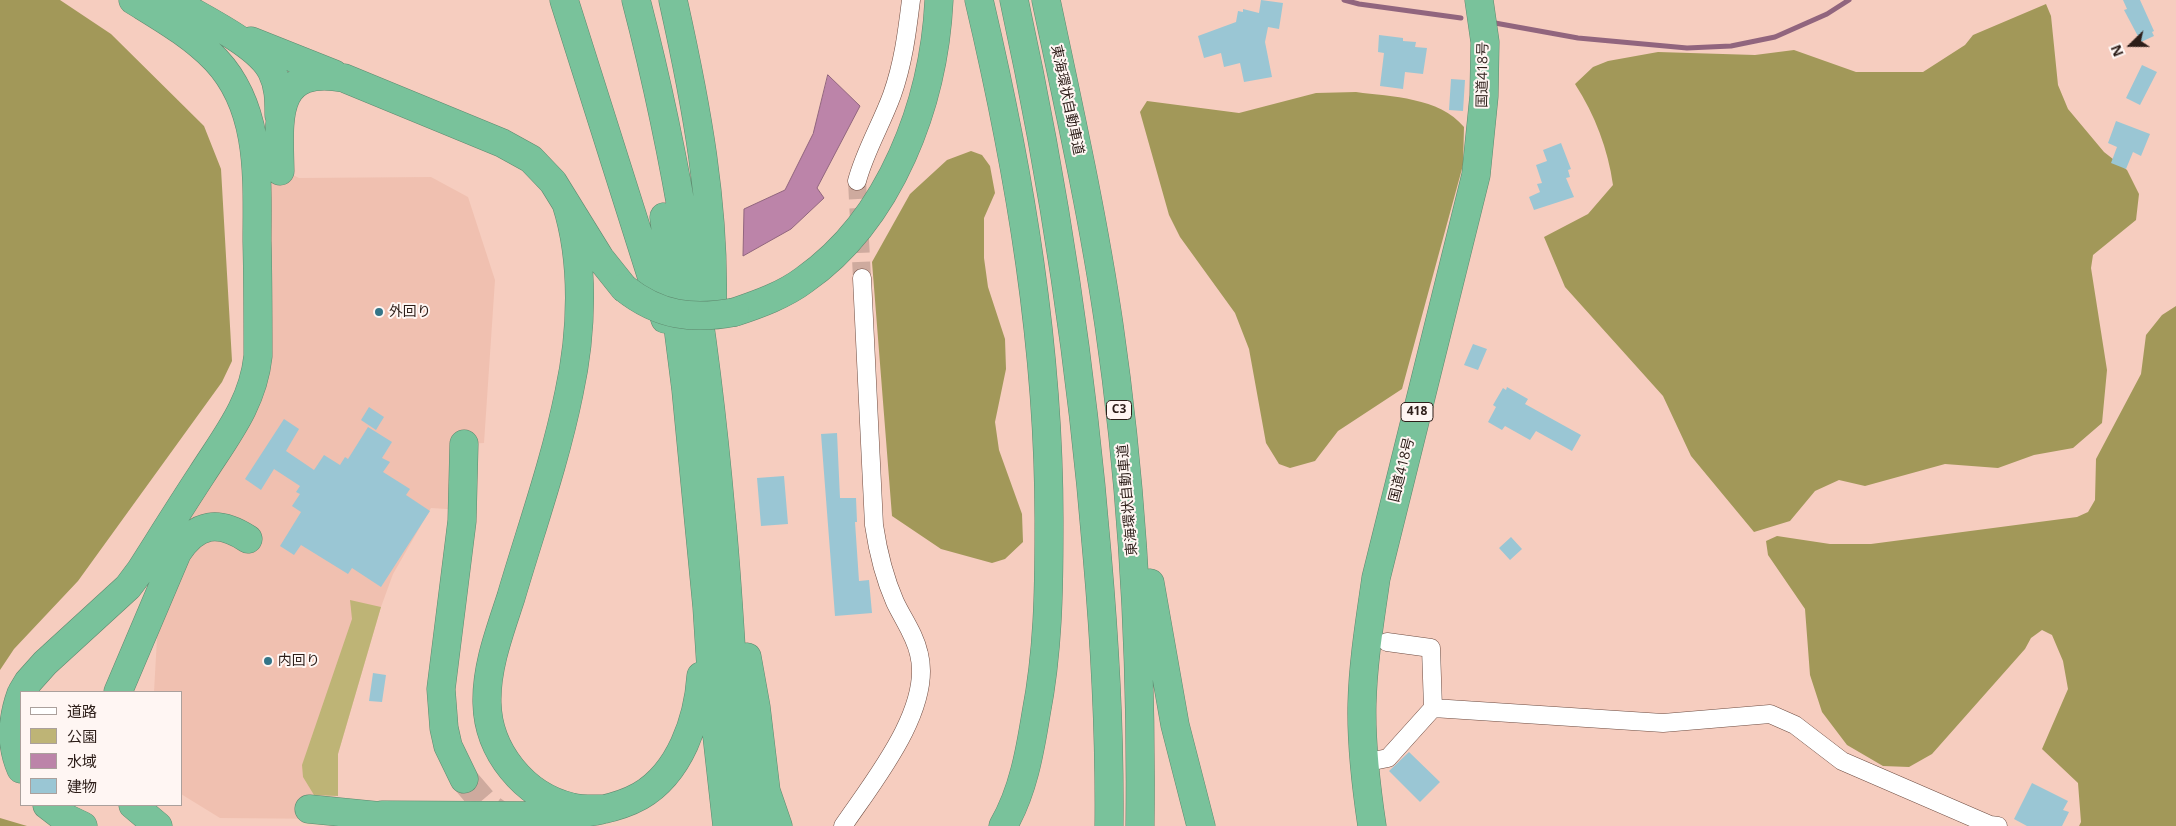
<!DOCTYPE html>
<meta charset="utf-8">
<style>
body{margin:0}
#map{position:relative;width:2176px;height:826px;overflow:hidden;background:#f6cdbf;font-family:"Open Sans","Noto Sans JP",sans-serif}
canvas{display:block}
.legend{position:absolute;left:20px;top:691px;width:162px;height:115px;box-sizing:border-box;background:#fff6f3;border:1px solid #aba09c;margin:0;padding:6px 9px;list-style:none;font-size:15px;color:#2d1e19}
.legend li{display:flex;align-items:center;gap:10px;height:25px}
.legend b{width:25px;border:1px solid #aba09c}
.north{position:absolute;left:2106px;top:20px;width:50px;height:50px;-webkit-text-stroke:4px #fff6f3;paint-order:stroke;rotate:248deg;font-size:14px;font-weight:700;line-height:20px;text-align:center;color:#2d1e19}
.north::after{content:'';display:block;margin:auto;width:18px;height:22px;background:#2d1e19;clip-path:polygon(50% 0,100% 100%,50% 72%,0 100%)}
</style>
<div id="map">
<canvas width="2176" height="826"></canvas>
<ul class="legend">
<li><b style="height:6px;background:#fff"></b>道路</li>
<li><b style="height:14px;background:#beb476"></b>公園</li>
<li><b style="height:14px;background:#bc84a9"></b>水域</li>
<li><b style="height:14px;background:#9ac6d4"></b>建物</li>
</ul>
<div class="north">N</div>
</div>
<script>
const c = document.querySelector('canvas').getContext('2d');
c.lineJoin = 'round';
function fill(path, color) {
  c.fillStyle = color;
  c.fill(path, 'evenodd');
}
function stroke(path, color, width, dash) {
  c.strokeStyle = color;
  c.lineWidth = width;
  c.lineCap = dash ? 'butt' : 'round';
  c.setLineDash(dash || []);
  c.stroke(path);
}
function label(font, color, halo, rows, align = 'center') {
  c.font = font + ' "Open Sans","Noto Sans JP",sans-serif';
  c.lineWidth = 4;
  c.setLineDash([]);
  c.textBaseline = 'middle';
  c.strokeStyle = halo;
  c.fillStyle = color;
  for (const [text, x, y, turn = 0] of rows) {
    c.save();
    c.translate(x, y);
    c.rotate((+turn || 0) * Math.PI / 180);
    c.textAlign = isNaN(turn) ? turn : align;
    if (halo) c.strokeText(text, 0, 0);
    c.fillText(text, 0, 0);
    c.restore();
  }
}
fill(new Path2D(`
 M 264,161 L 299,178 L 431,177 L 468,197 L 495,280 L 484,443 L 464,444 L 462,510 L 431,508 L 393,574 L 381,607 L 338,754 L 335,819 L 220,818 L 181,794 L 181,692 L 154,692 L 158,620 L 172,526 L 251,404 Z`), '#f0c0b0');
fill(new Path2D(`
 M 350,600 L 381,607 L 338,754 L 338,796 L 314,795 L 303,777 L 302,765 L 352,619 Z`), '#beb476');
fill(new Path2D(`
 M 0,0 L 60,0 L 111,34 L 204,126 L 221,169 L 232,361 L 222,382 L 78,581 L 14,649 L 0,670 Z
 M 2046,4 L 2051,16 L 2058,85 L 2068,109 L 2104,152 L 2127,170 L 2139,194 L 2136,220 L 2093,255 L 2091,268 L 2107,370 L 2102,423 L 2073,448 L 2034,455 L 1998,468 L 1945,464 L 1865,486 L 1839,480 L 1815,491 L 1790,521 L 1754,532 L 1691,456 L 1663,396 L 1565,287 L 1544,237 L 1588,214 L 1613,185 C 1608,149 1595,115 1575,84 L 1593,67 L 1608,61 L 1658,52 L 1755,55 L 1794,50 L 1856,72 L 1923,72 L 1965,45 L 1973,35 Z
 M 1356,92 C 1392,97 1439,97 1464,127 L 1463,165 L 1402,389 L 1338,431 L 1315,461 L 1290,468 L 1279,464 L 1266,443 L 1249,349 L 1235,313 L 1180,237 L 1169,215 L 1140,112 L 1147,101 L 1239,113 L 1316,93 Z
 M 971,151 L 982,155 L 990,166 L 995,193 L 984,218 L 984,258 L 988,287 L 1005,339 L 1006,369 L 995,422 L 999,450 L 1022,514 L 1023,542 L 1005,559 L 992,563 L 941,549 L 892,516 L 872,262 L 910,194 L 947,160 Z
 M 2176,306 L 2176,826 L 2079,826 L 2081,822 L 2078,783 L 2042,749 L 2068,689 L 2063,661 L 2052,635 L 2042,630 L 2031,638 L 2025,649 L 1932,754 L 1909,767 L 1883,766 L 1847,745 L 1822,712 L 1810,675 L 1805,609 L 1768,555 L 1766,541 L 1777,536 L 1830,544 L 1871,544 L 2077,517 L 2088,512 L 2095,500 L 2096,459 L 2141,374 L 2146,335 L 2162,315 Z
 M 0,818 L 27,826 L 0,826 Z`), '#a29859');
const water = new Path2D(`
 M 828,75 L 860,106 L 817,188 L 824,198 L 791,229 L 743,256 L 744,209 L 785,190 L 813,134 Z`);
fill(water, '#bc84a9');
stroke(water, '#91657e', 1);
stroke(new Path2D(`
 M 1344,0 L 1359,4 L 1461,18
 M 1495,23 L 1578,38 L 1687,48 L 1731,46 L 1775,37 L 1827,14 L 1849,0`), '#91657e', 5);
fill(new Path2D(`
 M 1261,0 L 1283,3 L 1279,29 L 1268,27 L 1265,42 L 1272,77 L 1244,82 L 1240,63 L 1224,67 L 1221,53 L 1204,58 L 1198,36 L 1236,22 L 1238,11 L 1243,12 L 1243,9 L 1259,13 Z
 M 2123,0 L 2140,0 L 2154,31 L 2152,32 L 2154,36 L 2141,42 L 2124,10 L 2127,9 Z
 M 1379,35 L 1403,38 L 1403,41 L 1416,42 L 1415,47 L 1427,48 L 1423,74 L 1405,72 L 1403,89 L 1380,86 L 1384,53 L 1378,52 Z
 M 2142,65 L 2157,72 L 2140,105 L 2126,98 Z
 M 1451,79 L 1465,80 L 1463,111 L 1449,110 Z
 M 2116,121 L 2150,134 L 2141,156 L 2133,152 L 2126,169 L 2111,163 L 2117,147 L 2108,143 Z
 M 1561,143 L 1571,169 L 1568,170 L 1570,177 L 1566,178 L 1574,197 L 1534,210 L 1529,197 L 1540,192 L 1537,184 L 1542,183 L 1536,165 L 1547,161 L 1543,150 Z
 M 1473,344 L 1487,349 L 1478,370 L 1464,365 Z
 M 1507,387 L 1528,399 L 1525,404 L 1581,435 L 1572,451 L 1536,431 L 1530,440 L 1505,426 L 1502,430 L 1488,422 L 1496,407 L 1493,405 L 1503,388 L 1506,390 Z
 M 369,407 L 384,417 L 376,430 L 361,420 Z
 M 284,419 L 299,429 L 286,451 L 314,470 L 324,455 L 340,465 L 345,457 L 348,459 L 368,427 L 392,442 L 382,458 L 390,462 L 383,472 L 410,489 L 406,495 L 430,511 L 381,587 L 352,568 L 348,574 L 301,545 L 294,555 L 280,546 L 301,512 L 292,506 L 300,494 L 296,492 L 300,486 L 274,469 L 261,490 L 245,479 Z
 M 837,433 L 840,498 L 856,498 L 857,522 L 855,522 L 859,581 L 869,580 L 872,613 L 835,616 L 821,434 Z
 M 784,476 L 788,524 L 761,526 L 757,478 Z
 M 1511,537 L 1522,549 L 1510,560 L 1499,548 Z
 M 373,673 L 386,675 L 382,702 L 369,701 Z
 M 1409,752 L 1440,782 L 1420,802 L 1389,771 Z
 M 2032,783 L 2068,801 L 2063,810 L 2069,812 L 2062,826 L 2027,826 L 2014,819 Z`), '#9ac6d4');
stroke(new Path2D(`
 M 857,181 L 862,278`), '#ceaa9e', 18, [18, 9]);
stroke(new Path2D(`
 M 464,779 L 487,806 L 513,824`), '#ceaa9e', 28, [28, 14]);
const street = new Path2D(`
 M 857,181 C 865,151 881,125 892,95 C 903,64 907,33 911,0
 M 1433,708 L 1663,723 L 1770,714 L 1795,725 L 1842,761 L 1990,825 L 1998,826
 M 1363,763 L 1388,758 L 1433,708 L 1431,648 L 1387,642
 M 843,826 C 872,783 933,709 919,654 C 915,635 903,619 895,602 C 884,577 878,552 874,525 L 862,278`);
const highway = new Path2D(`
 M 172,0 C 199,17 259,44 272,72 C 279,86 279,100 279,115
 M 564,0 L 665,319
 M 636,0 C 680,168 706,341 721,513 C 727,573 730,633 734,693 C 737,738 739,784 753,826
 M 673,0 C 696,103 716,208 712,314
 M 979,0 C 1020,174 1050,350 1049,529 C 1049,591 1048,652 1036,714 C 1030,751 1023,792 1003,826
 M 1014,0 C 1054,183 1082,368 1097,554 C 1105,645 1110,735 1109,826
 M 1046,0 C 1069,108 1093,216 1109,325 C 1133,490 1142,659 1140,826
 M 251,41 L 334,74
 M 280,171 C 279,119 272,65 344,78 L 502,143 L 531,159 L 553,182 L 600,258 L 624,288
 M 566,203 C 585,262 582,333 569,393 C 555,462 531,529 511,597 C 500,631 486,667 487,703 C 488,751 524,796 571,807 C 582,810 594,809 605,809
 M 664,217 L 686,390 L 707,607 L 713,700 L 727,826
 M 735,312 C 759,304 784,295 804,280 C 891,219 934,103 939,0
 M 464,444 L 462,521 L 441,689 L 444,728 L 448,746 L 464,779
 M 1150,583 L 1175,725 L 1201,826
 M 747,657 L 756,707 L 766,791 L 778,826
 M 22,692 L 28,682 L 45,663 L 128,587 L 140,571 C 161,538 181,506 202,474 C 227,435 253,403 258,356 C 258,317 258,279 257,241 C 257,180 262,109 216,60 C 192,35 162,18 133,0
 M 118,692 L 177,553 C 197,522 219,520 248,539
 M 21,694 C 12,719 10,744 21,769
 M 47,805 L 60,815 L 83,826
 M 133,805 L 158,826
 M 309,809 L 400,818
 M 382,815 L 557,816 C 585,813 615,810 640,796 C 680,773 698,720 701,676
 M 1372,826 C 1366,786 1361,745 1362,704 C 1363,662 1370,620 1376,578 L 1476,175 L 1484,96 L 1485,42 L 1479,0`);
stroke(street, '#6d4b40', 19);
stroke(highway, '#5e896e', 29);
stroke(street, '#fff', 18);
stroke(highway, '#79c29b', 28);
const highwayBridge = new Path2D(`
 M 624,288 C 659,316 693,320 735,312`);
stroke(highwayBridge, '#5e896e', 29, []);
stroke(highwayBridge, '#79c29b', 28);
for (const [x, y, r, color] of [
 [379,312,5,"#347588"],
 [268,661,5,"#347588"]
]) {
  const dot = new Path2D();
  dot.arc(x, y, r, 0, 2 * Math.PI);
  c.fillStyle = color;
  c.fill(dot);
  stroke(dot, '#fff6f3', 2);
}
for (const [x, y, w] of [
 [1119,410,25],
 [1417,412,32]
]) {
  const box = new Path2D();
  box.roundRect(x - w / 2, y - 9.5, w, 19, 4);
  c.fillStyle = '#fff6f3';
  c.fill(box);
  stroke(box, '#2d1e19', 1);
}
label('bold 12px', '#2d1e19', null, [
 ["C3",1119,410],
 ["418",1417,412]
]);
label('14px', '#2d1e19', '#fff6f3', [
 ["国道418号",1483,75,-89],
 ["東海環状自動車道",1067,100,78],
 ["国道418号",1402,470,-76],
 ["東海環状自動車道",1128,500,-95]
]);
label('14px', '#2d1e19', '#fff6f3', [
 ["外回り",389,312],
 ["内回り",278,661]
], 'left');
</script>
